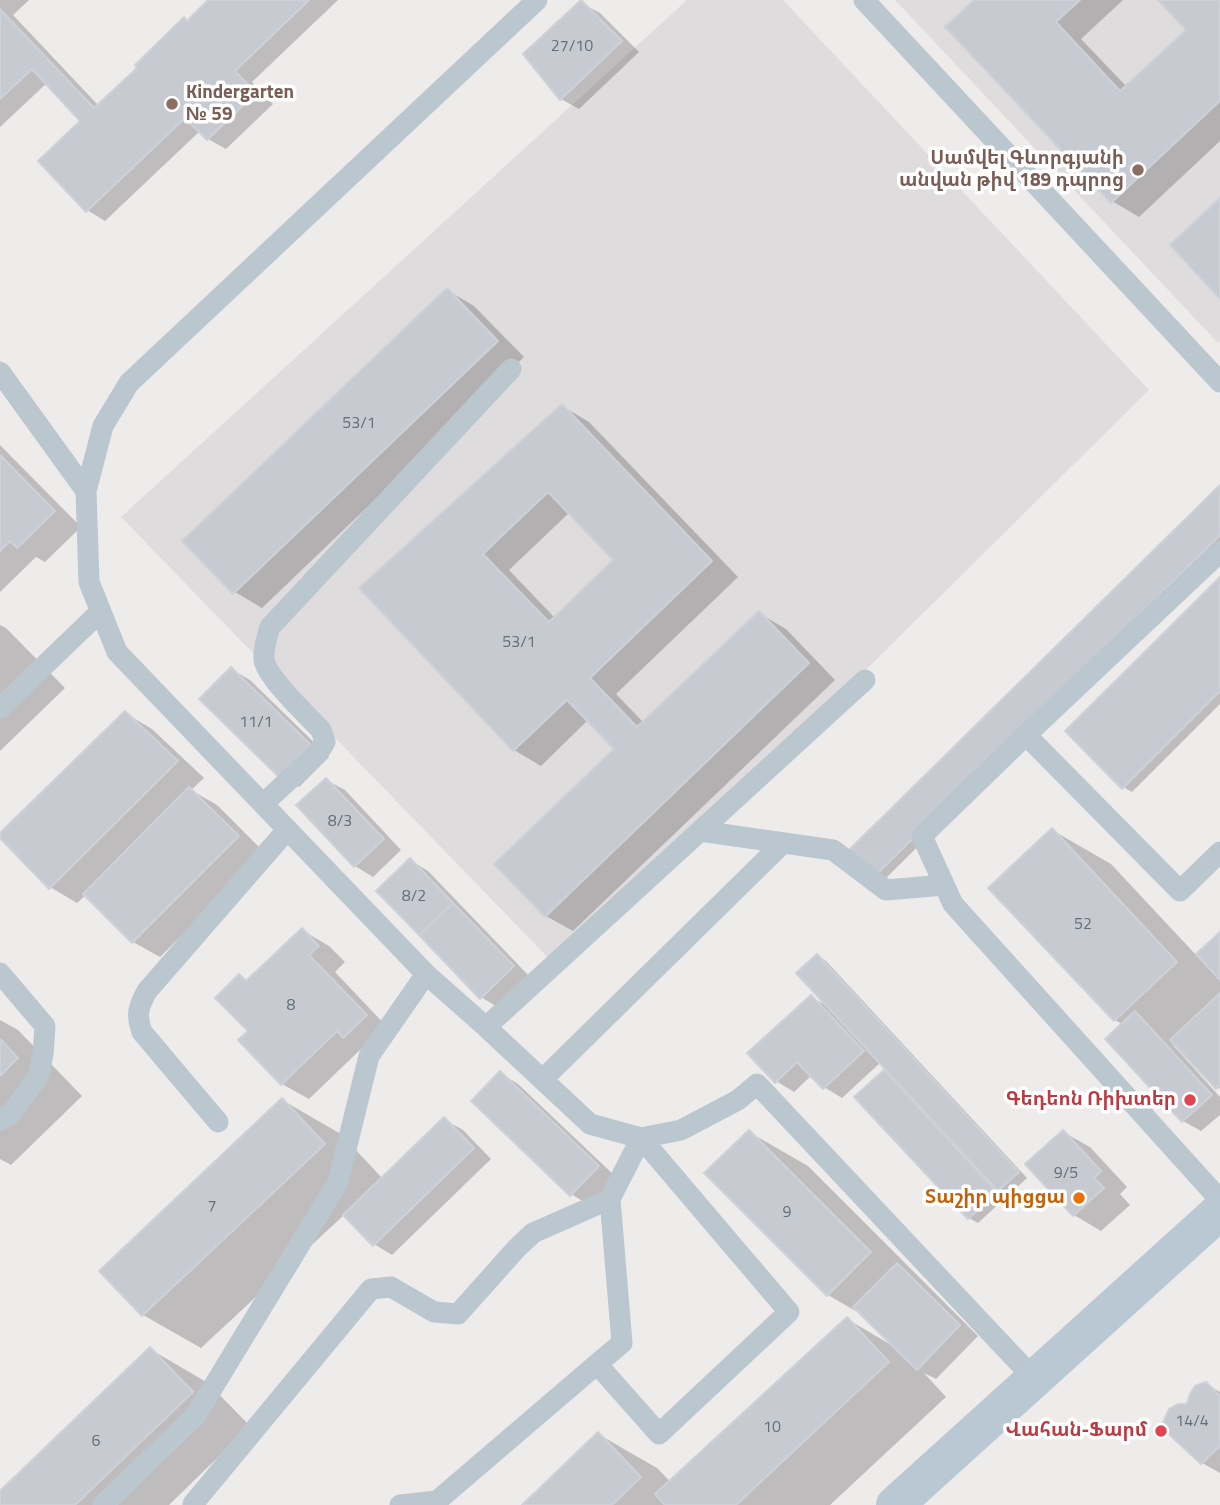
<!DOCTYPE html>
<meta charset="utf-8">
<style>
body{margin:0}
canvas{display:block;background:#eeebeb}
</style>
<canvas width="1220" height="1505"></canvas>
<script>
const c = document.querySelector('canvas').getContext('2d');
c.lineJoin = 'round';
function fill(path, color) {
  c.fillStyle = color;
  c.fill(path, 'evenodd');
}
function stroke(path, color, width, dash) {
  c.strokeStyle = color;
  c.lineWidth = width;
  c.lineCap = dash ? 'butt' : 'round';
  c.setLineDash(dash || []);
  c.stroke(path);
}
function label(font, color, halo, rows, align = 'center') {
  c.font = font + ' "Titillium Web","Noto Sans Armenian",sans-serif';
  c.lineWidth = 7;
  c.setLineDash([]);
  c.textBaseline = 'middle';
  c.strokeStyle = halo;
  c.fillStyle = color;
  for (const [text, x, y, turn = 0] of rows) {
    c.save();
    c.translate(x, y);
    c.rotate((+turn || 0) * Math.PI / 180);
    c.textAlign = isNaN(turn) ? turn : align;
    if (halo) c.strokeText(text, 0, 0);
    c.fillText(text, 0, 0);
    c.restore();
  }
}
fill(new Path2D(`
 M 687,0 L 783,0 L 1149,390 L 561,971 L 121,517 Z
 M 895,0 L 1220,0 L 1220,341 L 1218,343 Z`), '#dfdcdd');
fill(new Path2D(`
 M 0,0 L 29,0 L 13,15 L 99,106 L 211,0 L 338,0 L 252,82 L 273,104 L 226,149 L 208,139 L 200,131 L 105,221 L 87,210 L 83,121 L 47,83 L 0,127 Z
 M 977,0 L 1123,0 L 1081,39 L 1127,87 L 1188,30 L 1160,0 L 1220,0 L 1220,141 L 1139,217 L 1112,201 Z
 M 581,3 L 600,13 L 639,52 L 579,109 L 561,99 Z
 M 447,290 L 474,306 L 524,357 L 262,608 L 235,592 Z
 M 562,406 L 589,422 L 738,577 L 616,694 L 644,723 L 759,613 L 786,629 L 835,680 L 573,931 L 546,916 L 616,749 L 588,720 L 541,766 L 514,750 L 362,588 ZM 570,512 L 616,560 L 555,618 L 509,570 Z
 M 0,445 L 81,527 L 45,562 L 36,557 L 0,592 Z
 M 1220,487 L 1220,548 L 884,880 L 876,875 Z
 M 1220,579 L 1220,704 L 1132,792 L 1123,787 Z
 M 0,625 L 6,628 L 65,688 L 0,751 Z
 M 231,669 L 250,680 L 329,757 L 299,787 L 281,777 Z
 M 125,713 L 152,729 L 204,778 L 191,790 L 217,805 L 265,853 L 160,957 L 133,942 L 86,895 L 77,903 L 50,887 L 0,836 Z
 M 326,780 L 345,790 L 401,850 L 373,877 L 355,866 Z
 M 1052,830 L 1111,864 L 1197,956 L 1220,934 L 1220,1089 L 1175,1042 L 1173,1045 L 1220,1097 L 1220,1115 L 1201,1131 L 1183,1121 L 1123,1025 L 1115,1020 Z
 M 410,860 L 428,871 L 531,978 L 499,1008 L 481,997 Z
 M 302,930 L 329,946 L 345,962 L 335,972 L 392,1032 L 363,1047 L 309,1099 L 282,1084 L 250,1031 L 239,977 L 248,981 Z
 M 817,956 L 826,961 L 1027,1178 L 978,1223 L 969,1218 L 884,1072 L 894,1078 L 881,1062 L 842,1098 L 824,1087 L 812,1075 L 794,1092 L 776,1081 L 811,997 L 829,1007 Z
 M 0,1020 L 18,1030 L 82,1096 L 11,1165 L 0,1159 Z
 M 500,1073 L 518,1084 L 616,1177 L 589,1205 L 571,1194 Z
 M 282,1100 L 341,1134 L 383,1179 L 445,1120 L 463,1130 L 491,1159 L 392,1255 L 374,1244 L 345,1214 L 201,1348 L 143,1315 Z
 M 749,1132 L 808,1166 L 978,1336 L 936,1379 L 924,1373 L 946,1397 L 830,1505 L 525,1505 L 598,1434 L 657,1468 L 671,1482 L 847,1319 L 893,1346 L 864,1316 L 828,1295 Z
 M 1063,1132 L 1090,1147 L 1127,1187 L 1120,1194 L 1130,1205 L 1101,1231 L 1074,1215 L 1028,1165 Z
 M 150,1349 L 208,1383 L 250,1426 L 169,1505 L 0,1505 L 0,1494 Z
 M 1206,1384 L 1220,1392 L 1220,1473 L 1202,1463 L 1164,1426 L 1189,1406 Z`), '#0003');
const building = new Path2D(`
 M 208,0 L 309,0 L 235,71 L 256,93 L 207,140 L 185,118 L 86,212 L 38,161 L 80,121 L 32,69 L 0,99 L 0,9 L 94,108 L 137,68 L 135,65 L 184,17 L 187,21 Z
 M 581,0 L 622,41 L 560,100 L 523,54 Z
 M 974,0 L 1080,0 L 1056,22 L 1120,91 L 1186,30 L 1158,0 L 1220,0 L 1220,101 L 1111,203 L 945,27 Z
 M 1220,198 L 1220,299 L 1170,245 Z
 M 447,288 L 498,341 L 233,594 L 182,541 Z
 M 562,404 L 712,561 L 590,678 L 637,727 L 759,611 L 809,663 L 545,917 L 494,864 L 614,749 L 567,700 L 513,751 L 359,588 ZM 548,492 L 613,560 L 549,622 L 483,554 Z
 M 0,455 L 55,511 L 17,548 L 10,541 L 0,551 Z
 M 1220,485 L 1220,535 L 875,876 L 849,850 Z
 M 1220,577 L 1220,691 L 1122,789 L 1065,731 Z
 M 231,667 L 312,746 L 280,778 L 199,699 Z
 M 125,711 L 178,761 L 49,889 L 0,838 L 0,833 Z
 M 326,778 L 384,839 L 354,867 L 296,805 Z
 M 189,787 L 239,836 L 132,943 L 83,894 Z
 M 1052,828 L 1177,962 L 1114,1021 L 988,888 Z
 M 410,858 L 453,903 L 419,935 L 376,891 Z
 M 453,903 L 514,966 L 480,999 L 419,935 Z
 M 302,928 L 319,946 L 309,955 L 367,1015 L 343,1038 L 337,1031 L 281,1085 L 238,1040 L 248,1031 L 215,998 L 239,974 L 246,981 Z
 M 1220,932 L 1220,980 L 1196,954 Z
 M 817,954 L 1019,1172 L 998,1191 L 796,973 Z
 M 1220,993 L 1220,1085 L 1216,1089 L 1170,1040 Z
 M 811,995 L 864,1051 L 823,1089 L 797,1062 L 775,1083 L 747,1053 Z
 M 1135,1011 L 1212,1095 L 1182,1122 L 1105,1039 Z
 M 0,1039 L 18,1058 L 0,1076 Z
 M 884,1070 L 997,1192 L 968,1219 L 854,1097 Z
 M 500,1071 L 599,1166 L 570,1196 L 471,1101 Z
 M 282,1098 L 325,1144 L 142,1316 L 99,1271 Z
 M 444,1117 L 474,1148 L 373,1246 L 343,1215 Z
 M 749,1130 L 871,1252 L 827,1296 L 704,1173 Z
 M 1063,1130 L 1101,1171 L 1094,1178 L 1104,1188 L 1073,1216 L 1025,1164 Z
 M 897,1263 L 960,1325 L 917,1370 L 853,1307 Z
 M 847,1317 L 889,1362 L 736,1505 L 665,1505 L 655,1494 Z
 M 150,1347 L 193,1392 L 75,1505 L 0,1505 L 0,1491 Z
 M 1206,1382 L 1220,1396 L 1220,1446 L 1201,1464 L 1161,1427 L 1169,1409 L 1178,1404 L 1187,1404 L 1190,1394 L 1195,1386 Z
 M 598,1432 L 641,1477 L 612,1505 L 522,1505 Z`);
fill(building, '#c7cad1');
stroke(building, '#ced1d8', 2);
stroke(new Path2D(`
 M 537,0 L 129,383 L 103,426 L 86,491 L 89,582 L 117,652 L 426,974 L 486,1027 L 590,1124 L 641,1138 L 681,1130 L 738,1100 L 757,1084 L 1040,1385
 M 864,0 L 1220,382
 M 0,372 L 86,491
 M 1220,552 L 1026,735 L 922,836 L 953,904 L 1220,1200
 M 0,708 L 101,611
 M 1026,735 L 1180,891 L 1220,852
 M 263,804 L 318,753 L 325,742 L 321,730 C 307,715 267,678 264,660 C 263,648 267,637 270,627 L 511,369
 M 700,831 L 833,850 L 886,890 L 944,885
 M 0,973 L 45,1026 L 43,1054 L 39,1075 L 11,1114 L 0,1120
 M 486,1027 L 865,680
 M 543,1079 L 783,843
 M 218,1122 L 142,1032 C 136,1015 138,1007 147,991 L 287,830
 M 193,1504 L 371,1289 L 391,1287 L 434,1312 L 458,1314 L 517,1248 L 533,1233 L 610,1199
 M 103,1505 L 196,1415 L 338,1182 L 369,1056 L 426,974
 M 400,1505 L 437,1501 L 597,1364 L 622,1343 L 610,1199 L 641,1138 L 789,1312 L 659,1434 L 597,1364`), '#bbc7cf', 21);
stroke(new Path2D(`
 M 895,1505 L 1220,1211`), '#bac8d4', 38);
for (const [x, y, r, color] of [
 [172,104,7,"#8d6e63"],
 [1138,170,7,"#8d6e63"],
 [1190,1100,7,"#e0444e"],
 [1079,1198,7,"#e8710a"],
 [1161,1431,7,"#e0444e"]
]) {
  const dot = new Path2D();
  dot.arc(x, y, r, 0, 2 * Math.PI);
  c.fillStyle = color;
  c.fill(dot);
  stroke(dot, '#fff', 2.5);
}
label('16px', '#646e77', null, [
 ["27/10",572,47],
 ["53/1",359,424],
 ["53/1",519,643],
 ["11/1",256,723],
 ["8/3",340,822],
 ["8/2",414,897],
 ["52",1083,925],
 ["8",291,1006],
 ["9/5",1066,1174],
 ["7",212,1207],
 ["9",787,1213],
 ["14/4",1192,1422],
 ["10",772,1428],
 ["6",96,1442]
]);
label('bold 19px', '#785e54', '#fff', [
 ["Kindergarten",186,93],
 ["№ 59",186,115],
 ["Սամվել Գևորգյանի",1124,159,"right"],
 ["անվան թիվ 189 դպրոց",1124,181,"right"]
], 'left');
label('bold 19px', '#be3a42', '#fff', [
 ["Գեդեոն Ռիխտեր",1176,1100],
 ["Վահան-Ֆարմ",1147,1431]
], 'right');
label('bold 19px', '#c56008', '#fff', [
 ["Տաշիր պիցցա",1065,1198]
], 'right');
</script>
